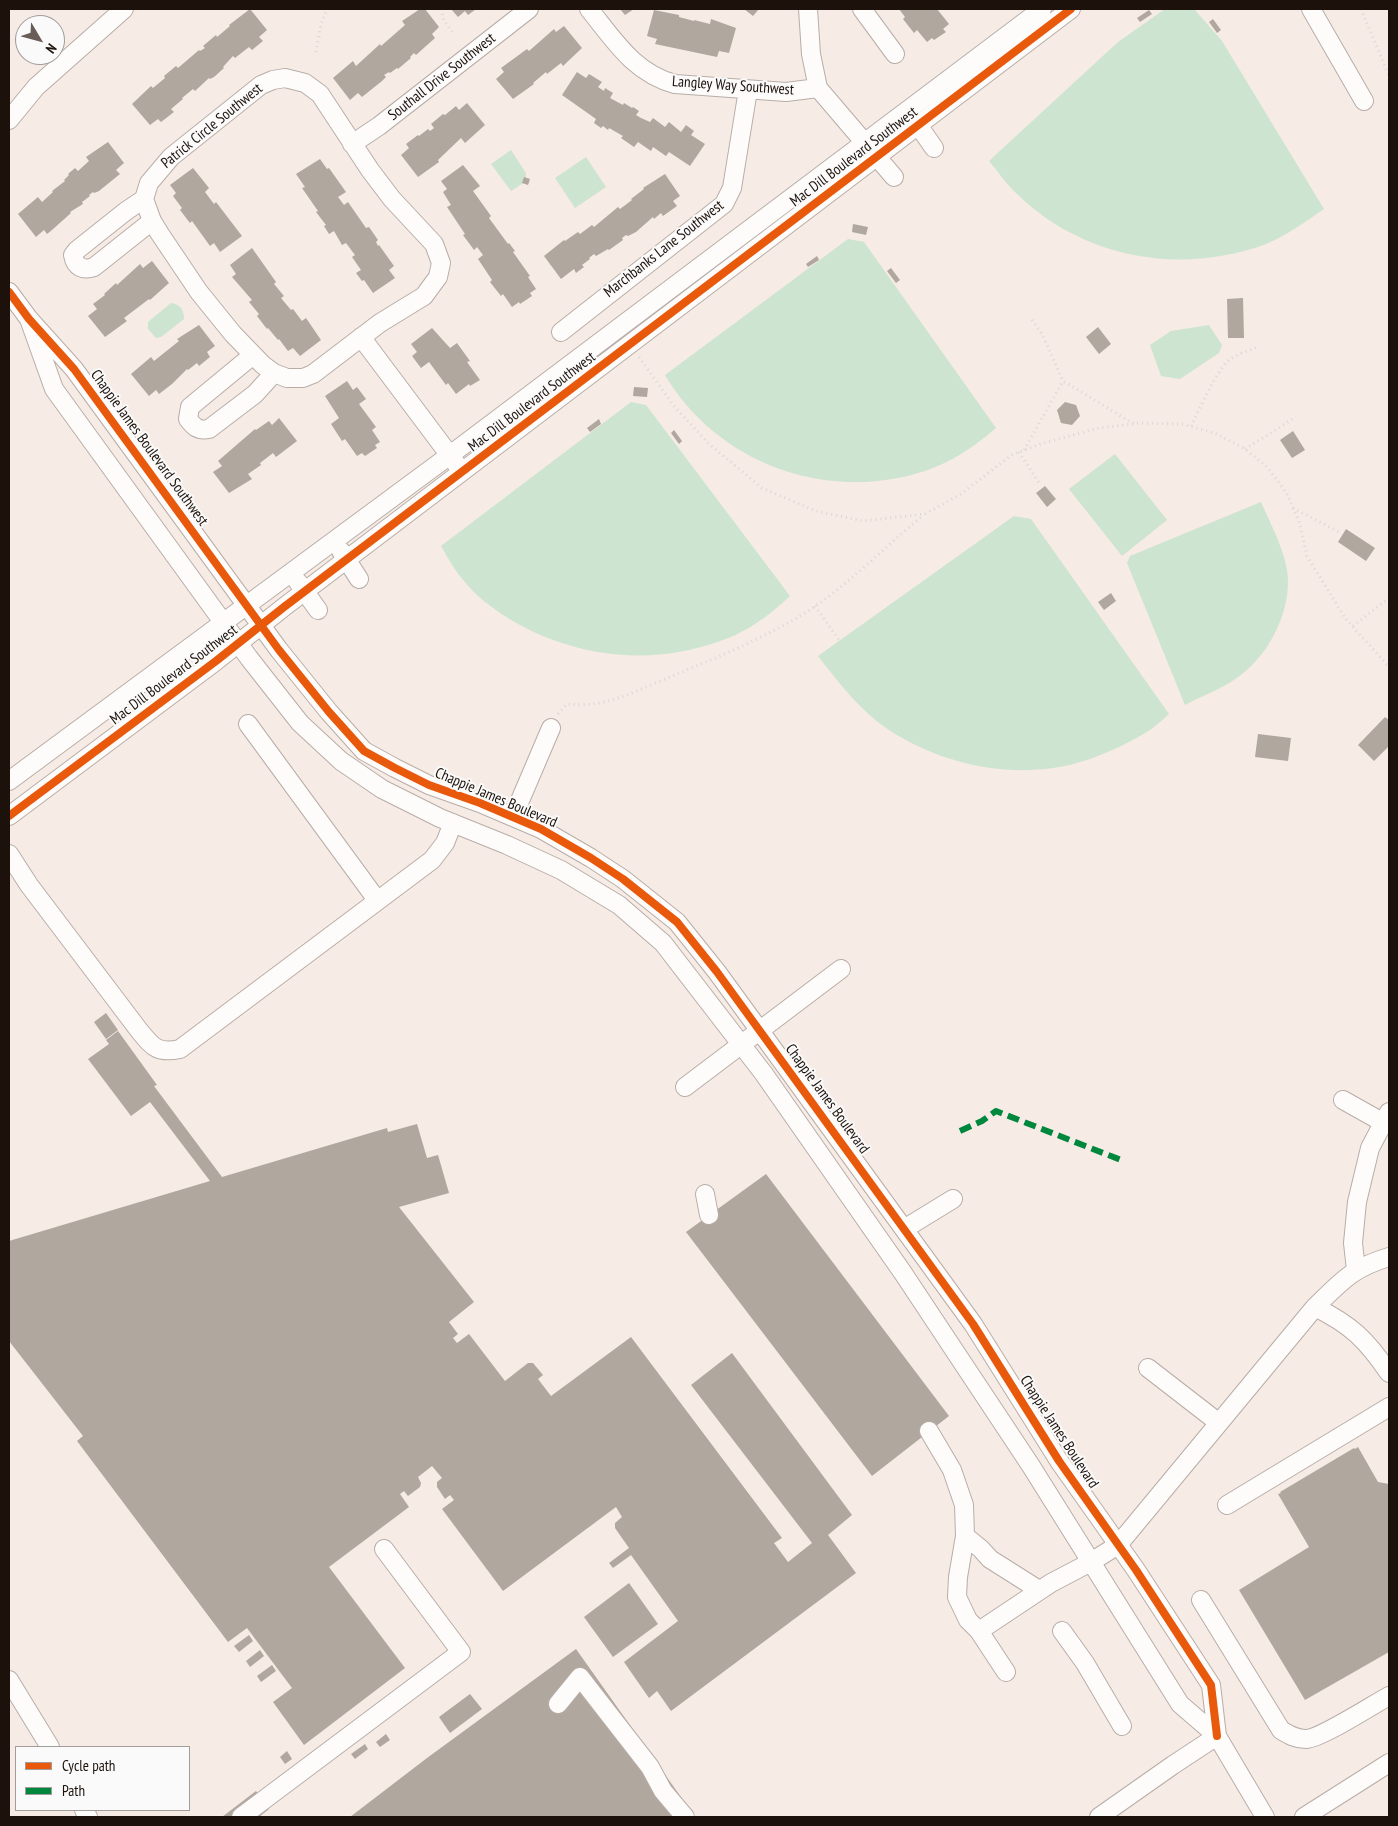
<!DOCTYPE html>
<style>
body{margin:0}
#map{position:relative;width:1398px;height:1826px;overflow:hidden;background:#f6ebe5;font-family:"PT Sans Narrow",sans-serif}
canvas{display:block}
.frame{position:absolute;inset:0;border:10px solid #1d120b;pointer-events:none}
.legend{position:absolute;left:15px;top:1746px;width:175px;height:65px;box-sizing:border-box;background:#fafafa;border:1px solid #a29d9a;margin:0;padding:6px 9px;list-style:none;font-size:15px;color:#1d120b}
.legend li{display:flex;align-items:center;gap:10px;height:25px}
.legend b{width:25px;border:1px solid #a29d9a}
.north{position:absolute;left:15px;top:15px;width:50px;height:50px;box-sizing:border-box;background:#fafafa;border:1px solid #a29d9a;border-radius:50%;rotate:127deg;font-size:14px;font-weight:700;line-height:20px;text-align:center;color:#1d120b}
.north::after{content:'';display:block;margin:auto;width:18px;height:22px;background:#695e57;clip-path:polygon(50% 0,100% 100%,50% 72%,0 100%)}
</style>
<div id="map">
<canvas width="1398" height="1826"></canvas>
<div class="frame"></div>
<ul class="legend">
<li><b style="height:6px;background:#e8590c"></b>Cycle path</li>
<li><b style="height:6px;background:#00873e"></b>Path</li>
</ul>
<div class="north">N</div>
</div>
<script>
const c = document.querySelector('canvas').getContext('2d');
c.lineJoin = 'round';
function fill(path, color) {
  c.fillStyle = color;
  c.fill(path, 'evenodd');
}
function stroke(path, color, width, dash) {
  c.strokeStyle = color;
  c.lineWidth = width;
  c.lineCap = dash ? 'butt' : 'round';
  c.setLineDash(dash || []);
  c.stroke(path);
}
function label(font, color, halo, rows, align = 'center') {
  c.font = font + ' "PT Sans Narrow",sans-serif';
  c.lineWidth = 4;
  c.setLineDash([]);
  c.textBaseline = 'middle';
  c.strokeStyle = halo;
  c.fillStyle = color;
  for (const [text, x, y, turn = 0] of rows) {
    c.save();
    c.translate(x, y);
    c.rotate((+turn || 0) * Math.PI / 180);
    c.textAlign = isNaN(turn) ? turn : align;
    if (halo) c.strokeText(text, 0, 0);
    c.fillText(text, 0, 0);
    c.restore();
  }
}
fill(new Path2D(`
 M 1165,9 L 1194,9 L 1222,41 L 1324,209 C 1305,222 1287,235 1266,244 C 1179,276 1082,258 1016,193 C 1006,184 998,171 989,161 L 1118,42 Z
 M 511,150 L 526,173 L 525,182 L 511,191 L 491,164 Z
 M 586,157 L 606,187 L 575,208 L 555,178 Z
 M 848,239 L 864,242 L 996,428 C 975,446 952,462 925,471 C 827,503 718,464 665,375 Z
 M 171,303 C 180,304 184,310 184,319 L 161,337 L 156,338 L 148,329 L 148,322 Z
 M 1209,325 L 1222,345 L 1219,353 L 1180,379 L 1161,376 L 1150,345 L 1171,331 Z
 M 631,402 L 646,405 L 790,596 C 775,610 759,623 741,632 C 735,636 727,638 720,641 C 650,667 571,657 508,618 C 492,608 476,596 464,581 C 455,571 448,558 441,546 Z
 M 1115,454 L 1167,520 L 1122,556 L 1069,489 Z
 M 1261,502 C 1271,525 1288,556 1288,581 C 1288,616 1269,653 1242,674 C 1226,687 1204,695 1185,705 L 1127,563 L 1130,556 Z
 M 1014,516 L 1031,519 L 1169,714 C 1161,721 1154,728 1145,733 C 1118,749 1084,764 1053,768 C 996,776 937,761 889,730 C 860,711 839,683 818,656 Z`), '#cce4d0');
fill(new Path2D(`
 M 250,9 L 267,30 L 259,37 L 263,41 L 252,50 L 249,47 L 235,58 L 233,56 L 223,67 L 224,68 L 214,77 L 210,79 L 209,78 L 195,91 L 193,89 L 182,98 L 183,99 L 171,109 L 174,112 L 161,122 L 158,119 L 150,125 L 132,104 L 151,86 L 153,88 L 165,78 L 164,76 L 176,66 L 178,68 L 199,50 L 200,51 L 205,48 L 203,46 L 216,35 L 217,37 L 230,26 L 229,25 Z
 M 420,9 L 425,9 L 439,27 L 432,34 L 435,38 L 416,55 L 414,53 L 410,57 L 411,58 L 398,69 L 397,68 L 390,73 L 389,72 L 384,75 L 386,77 L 382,81 L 362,97 L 358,93 L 350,100 L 333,78 L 353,61 L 356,66 L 380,44 L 381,46 L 405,25 L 402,21 Z
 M 451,9 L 476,9 L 468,15 L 465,11 L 458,17 Z
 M 620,9 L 634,9 L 625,15 Z
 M 744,9 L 759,9 L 753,16 Z
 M 899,9 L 937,9 L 949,24 L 943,29 L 946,32 L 934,40 L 932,38 L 927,42 L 917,30 L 914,33 L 903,19 L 905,17 Z
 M 654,10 L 679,15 L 679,17 L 694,21 L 694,20 L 710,24 L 711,19 L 736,28 L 729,53 L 719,51 L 717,57 L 655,44 L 657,39 L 647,36 Z
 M 1149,10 L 1152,14 L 1140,22 L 1137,18 Z
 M 1213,19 L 1221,30 L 1217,33 L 1209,22 Z
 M 564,26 L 582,48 L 563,66 L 561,63 L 547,74 L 546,72 L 533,83 L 534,84 L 513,99 L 496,79 L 504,72 L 501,68 L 527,49 L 529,51 L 554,29 L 556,32 Z
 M 577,72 L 586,78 L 589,74 L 602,82 L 598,87 L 604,91 L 605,88 L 613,93 L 610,98 L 623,105 L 624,103 L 632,108 L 633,107 L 639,111 L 636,115 L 641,118 L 650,122 L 653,118 L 665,127 L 669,122 L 681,132 L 686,125 L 694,131 L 691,135 L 705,144 L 690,166 L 669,152 L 666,156 L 653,147 L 651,151 L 638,142 L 634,147 L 621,138 L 623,136 L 609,128 L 608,130 L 603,126 L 601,128 L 594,123 L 596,119 L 562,95 Z
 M 467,103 L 485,125 L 465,143 L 461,138 L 438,160 L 439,162 L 418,177 L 401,155 L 409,148 L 406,144 L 418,135 L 419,136 L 428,129 L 430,131 L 434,128 L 431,124 L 443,114 L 445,115 L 456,106 L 459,110 Z
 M 108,142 L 124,163 L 116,170 L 120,174 L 99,191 L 94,193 L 93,192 L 89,195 L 90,196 L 82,202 L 83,204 L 70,212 L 71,213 L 52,230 L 47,234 L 44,230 L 36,237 L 18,214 L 38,197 L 42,202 L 53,192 L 52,191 L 65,181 L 64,180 L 69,175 L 68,174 L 75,168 L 78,171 L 89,161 L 86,157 Z
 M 320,159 L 327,169 L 329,168 L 346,192 L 338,197 L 344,205 L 348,202 L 366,228 L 369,227 L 378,240 L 376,242 L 378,246 L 379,245 L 394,266 L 389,270 L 395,278 L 373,293 L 364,280 L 362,281 L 356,273 L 361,270 L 352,257 L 355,255 L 346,243 L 342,245 L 334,231 L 329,234 L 324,226 L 326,225 L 316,212 L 318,211 L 302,188 L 305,187 L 296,174 Z
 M 463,165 L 480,186 L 473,191 L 491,216 L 489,218 L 508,244 L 509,243 L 515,251 L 513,252 L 530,276 L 528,277 L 536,289 L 530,293 L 532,296 L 520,304 L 519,302 L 512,307 L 503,294 L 501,296 L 490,282 L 492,280 L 478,259 L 483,255 L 477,247 L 474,250 L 463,235 L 465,234 L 447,207 L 451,205 L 443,192 L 447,189 L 441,181 Z
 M 193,168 L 209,188 L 205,192 L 214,204 L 216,202 L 242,236 L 220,252 L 214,243 L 210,246 L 192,221 L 190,223 L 180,210 L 182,208 L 173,196 L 176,193 L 170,185 Z
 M 665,174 L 680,196 L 673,201 L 677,206 L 663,216 L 661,213 L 654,219 L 653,217 L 636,232 L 628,236 L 626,235 L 622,238 L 623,240 L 609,250 L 608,249 L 596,256 L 594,254 L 589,258 L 590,259 L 582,265 L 584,267 L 576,273 L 574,269 L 561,279 L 544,256 L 564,240 L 565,241 L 578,232 L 580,234 L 592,225 L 594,227 L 618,207 L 620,209 L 632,200 L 631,199 L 644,189 L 643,188 Z
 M 524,177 L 530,179 L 528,185 L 522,183 Z
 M 853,224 L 868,227 L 866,235 L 852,232 Z
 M 252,248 L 276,282 L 274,284 L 284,296 L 281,298 L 291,310 L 293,309 L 302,321 L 306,318 L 321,340 L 300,356 L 293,348 L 288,351 L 279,339 L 278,340 L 268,328 L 267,329 L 257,316 L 259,314 L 249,302 L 252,300 L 232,277 L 236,274 L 230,265 Z
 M 817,256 L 819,260 L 808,267 L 806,264 Z
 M 152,261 L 169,283 L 150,300 L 149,299 L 124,318 L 127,321 L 105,337 L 88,316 L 97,309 L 93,304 L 105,295 L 104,294 L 116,283 L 117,285 L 140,264 L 143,268 Z
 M 891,268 L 900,280 L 896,283 L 887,271 Z
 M 1243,298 L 1244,338 L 1228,338 L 1227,299 Z
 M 199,325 L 215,346 L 207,352 L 210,357 L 199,366 L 197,363 L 188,370 L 187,369 L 172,384 L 159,394 L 156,390 L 149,396 L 131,374 L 151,357 L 154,361 L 179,341 L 177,339 Z
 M 1098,327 L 1111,344 L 1099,354 L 1086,337 Z
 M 432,328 L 450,348 L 457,343 L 470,361 L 467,362 L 480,380 L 470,386 L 469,384 L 456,394 L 448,383 L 446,385 L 429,362 L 421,368 L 412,356 L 417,352 L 411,344 Z
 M 347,381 L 353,390 L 357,387 L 366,399 L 359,404 L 376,427 L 372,430 L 380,442 L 375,445 L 377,448 L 365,456 L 362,453 L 357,456 L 345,439 L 342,441 L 331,424 L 339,418 L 325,396 Z
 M 634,387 L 648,388 L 647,397 L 633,396 Z
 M 1065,402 L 1076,405 L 1080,416 L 1072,425 L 1061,423 L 1057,410 Z
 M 279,418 L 297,441 L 276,457 L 273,453 L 260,463 L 261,465 L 248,474 L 252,479 L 229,493 L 213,472 L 222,466 L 218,461 L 255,429 L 256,430 L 269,421 L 272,425 Z
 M 599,419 L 601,424 L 590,432 L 587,428 Z
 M 674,430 L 682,441 L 679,444 L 671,433 Z
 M 1293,431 L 1305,450 L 1292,458 L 1280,440 Z
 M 1045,486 L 1056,499 L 1047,507 L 1036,493 Z
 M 1346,529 L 1375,548 L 1366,561 L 1338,542 Z
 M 1111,593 L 1116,601 L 1104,610 L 1098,602 Z
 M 1385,717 L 1389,720 L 1389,746 L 1374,761 L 1358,745 Z
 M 1258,734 L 1291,738 L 1288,761 L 1255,757 Z
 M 106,1013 L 118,1030 L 106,1039 L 94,1022 Z
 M 118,1031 L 157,1085 L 154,1086 L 222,1177 L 387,1128 L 388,1132 L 417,1124 L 427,1158 L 438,1155 L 449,1193 L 399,1207 L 474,1302 L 449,1322 L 458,1334 L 453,1338 L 457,1343 L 469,1334 L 505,1381 L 528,1363 L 533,1363 L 543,1375 L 538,1379 L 551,1396 L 631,1337 L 782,1538 L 774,1543 L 788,1562 L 812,1543 L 691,1385 L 732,1353 L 852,1515 L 828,1535 L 856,1573 L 671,1711 L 657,1691 L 649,1698 L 624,1662 L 678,1621 L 631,1555 L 613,1568 L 609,1563 L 629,1548 L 615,1528 L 615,1523 L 622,1517 L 616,1507 L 503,1591 L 442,1509 L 454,1500 L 450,1495 L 445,1499 L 437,1487 L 437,1482 L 442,1478 L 432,1466 L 418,1477 L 421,1483 L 420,1487 L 408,1496 L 404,1491 L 400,1494 L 409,1507 L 329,1567 L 405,1668 L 304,1745 L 273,1702 L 292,1688 L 247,1628 L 228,1642 L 77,1441 L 83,1436 L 9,1341 L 9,1241 L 210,1181 L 150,1102 L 131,1116 L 88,1059 L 109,1044 L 106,1040 Z
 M 766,1174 L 949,1416 L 872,1476 L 686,1232 Z
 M 1358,1447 L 1378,1482 L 1389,1484 L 1389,1652 L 1305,1700 L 1239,1590 L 1309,1547 L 1278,1494 L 1281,1493 L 1280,1492 L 1354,1448 L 1355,1449 Z
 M 629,1583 L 658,1624 L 613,1657 L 584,1617 Z
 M 249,1635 L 253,1641 L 239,1652 L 234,1646 Z
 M 576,1649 L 688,1807 L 674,1817 L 350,1817 L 427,1758 Z
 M 260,1650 L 264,1656 L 250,1667 L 246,1661 Z
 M 272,1665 L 276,1671 L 261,1682 L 257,1676 Z
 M 470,1694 L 482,1709 L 450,1733 L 439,1717 Z
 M 386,1734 L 390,1740 L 380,1747 L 376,1742 Z
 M 365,1744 L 368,1749 L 355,1759 L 351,1754 Z
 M 287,1751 L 292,1759 L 285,1764 L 280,1757 Z
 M 256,1791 L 269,1809 L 259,1817 L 222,1817 Z`), '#b0a79f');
const minor = new Path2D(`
 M 589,9 C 614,40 634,73 675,84 L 786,92 L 818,88
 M 808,9 L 811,54 L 818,88 L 894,177
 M 862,9 L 895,54
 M 1311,9 L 1364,101
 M 285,78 L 305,83 L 320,94 L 370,170 L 392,199 L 434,244 L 441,263 L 438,277 L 424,296 L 380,323 L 313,374 L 303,378 L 287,378 L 274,373 L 263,365 L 233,334 L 199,292 L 160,234 L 152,221 L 144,199 L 149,183 L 171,157 L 261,85 L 273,80 Z
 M 9,120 L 36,87 L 124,9
 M 918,125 L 934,148
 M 352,144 L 379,126 L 529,9
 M 144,199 L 126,211 L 77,250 L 73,255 C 75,267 83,271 94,267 L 152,221
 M 9,292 L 29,319 L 74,369 L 279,650 L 329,712 L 364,751 L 395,768 L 429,785 L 480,803 L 541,829 L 591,858 L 623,879 L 677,922 L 717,972 L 973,1324 L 1059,1461 L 1136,1570 L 1211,1685 L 1217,1736
 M 29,319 L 54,389 L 249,658 L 300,723 L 341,761 L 382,789 L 440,818 L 507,845 L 561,870 L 619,905 L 663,943 L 764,1074 L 903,1273 L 1031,1466 L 1180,1704 L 1217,1736 L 1265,1817
 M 561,332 L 724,204 L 732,188 L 748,90
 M 361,337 L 457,465
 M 253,355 L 190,407 L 188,419 C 194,427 198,431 209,429 L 255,394 L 274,373
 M 341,551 L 359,579
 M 298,582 L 318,610
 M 248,724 L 377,900
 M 9,781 L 450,455 L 1042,9
 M 9,816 L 216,661 L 284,607 L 1071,9
 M 513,817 L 551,728
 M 9,854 L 29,885 L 138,1029 C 152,1046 156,1054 180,1049 L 432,860 L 445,843 L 453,823
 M 685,1087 L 841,969
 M 1343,1100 L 1384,1123
 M 705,1194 L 709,1215
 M 904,1229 L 953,1199
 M 1356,1270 L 1353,1243 L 1357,1202 L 1370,1148 L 1389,1112
 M 1315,1307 C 1351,1325 1366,1339 1389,1373
 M 1148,1368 L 1219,1423
 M 929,1431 L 952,1470 L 964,1505 L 965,1536 L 958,1577 L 957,1597 L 968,1620 L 979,1631 L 1006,1672
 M 1227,1505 L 1389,1407
 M 965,1536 L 981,1549 L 990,1559 L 1039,1590
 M 1201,1600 L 1281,1730 C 1289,1735 1296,1739 1306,1739 C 1320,1739 1374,1704 1389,1696
 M 979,1631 L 1051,1583 L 1091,1562 L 1118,1545 L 1315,1307 C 1342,1281 1352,1268 1389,1257
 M 1062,1631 L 1085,1663 L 1122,1726
 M 9,1680 L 50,1747
 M 558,1704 L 580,1677 L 650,1767 L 663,1791 L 685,1817
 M 84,1810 L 88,1817
 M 241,1817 L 461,1652 L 384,1549
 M 1099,1817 L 1173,1765 L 1217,1736
 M 1304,1817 L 1389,1763`);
stroke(minor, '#b8ada7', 20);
stroke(new Path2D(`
 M 441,9 L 444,21 L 453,33
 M 1361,9 L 1389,76
 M 316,52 L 321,24 L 327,9
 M 1032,320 L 1042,334 L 1063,381 L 1134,424
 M 639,357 L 674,406 L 709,444 L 762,488 L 816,511 L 863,521 L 925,514 L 961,494 L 1013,454 L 1044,443 L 1099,428 L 1141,423 L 1182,424 L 1217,434 L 1245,449 L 1267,467 L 1286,492 L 1299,521 L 1307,556 L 1345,618 L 1389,667
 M 1191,426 C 1199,410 1215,374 1227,362 C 1235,354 1248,351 1258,347
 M 1245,449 L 1296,417
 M 1024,450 L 1063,381
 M 1019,452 L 1039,483
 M 1293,508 L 1339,532
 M 815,606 L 839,640
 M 1353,626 L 1389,598
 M 558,714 L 567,704 C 607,708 630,693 665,679 C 711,660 758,641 800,616 C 846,588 883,548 924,515`), '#dbd7d6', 3, [1, 4]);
stroke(minor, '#fefcfb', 18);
stroke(new Path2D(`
 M 960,1131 L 982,1121 L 996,1111 L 1121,1160`), '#00873e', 6, [12, 6]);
stroke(new Path2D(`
 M 9,292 L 29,319 L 74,369 L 279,650 L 329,712 L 364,751 L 395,768 L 429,785 L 480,803 L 541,829 L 591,858 L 623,879 L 677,922 L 717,972 L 973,1324 L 1059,1461 L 1136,1570 L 1211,1685 L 1217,1736
 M 9,816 L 216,661 L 284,607 L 1071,9`), '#e8590c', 8);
label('15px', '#1d120b', '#fafafa', [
 ["Southall Drive Southwest",442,77,-38],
 ["Langley Way Southwest",733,86,4],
 ["Patrick Circle Southwest",212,126,-39],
 ["Mac Dill Boulevard Southwest",854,157,-37],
 ["Marchbanks Lane Southwest",664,249,-38],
 ["Mac Dill Boulevard Southwest",532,402,-37],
 ["Chappie James Boulevard Southwest",149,448,54],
 ["Mac Dill Boulevard Southwest",174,675,-37],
 ["Chappie James Boulevard",496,798,23],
 ["Chappie James Boulevard",827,1099,54],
 ["Chappie James Boulevard",1059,1432,57]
]);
</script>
